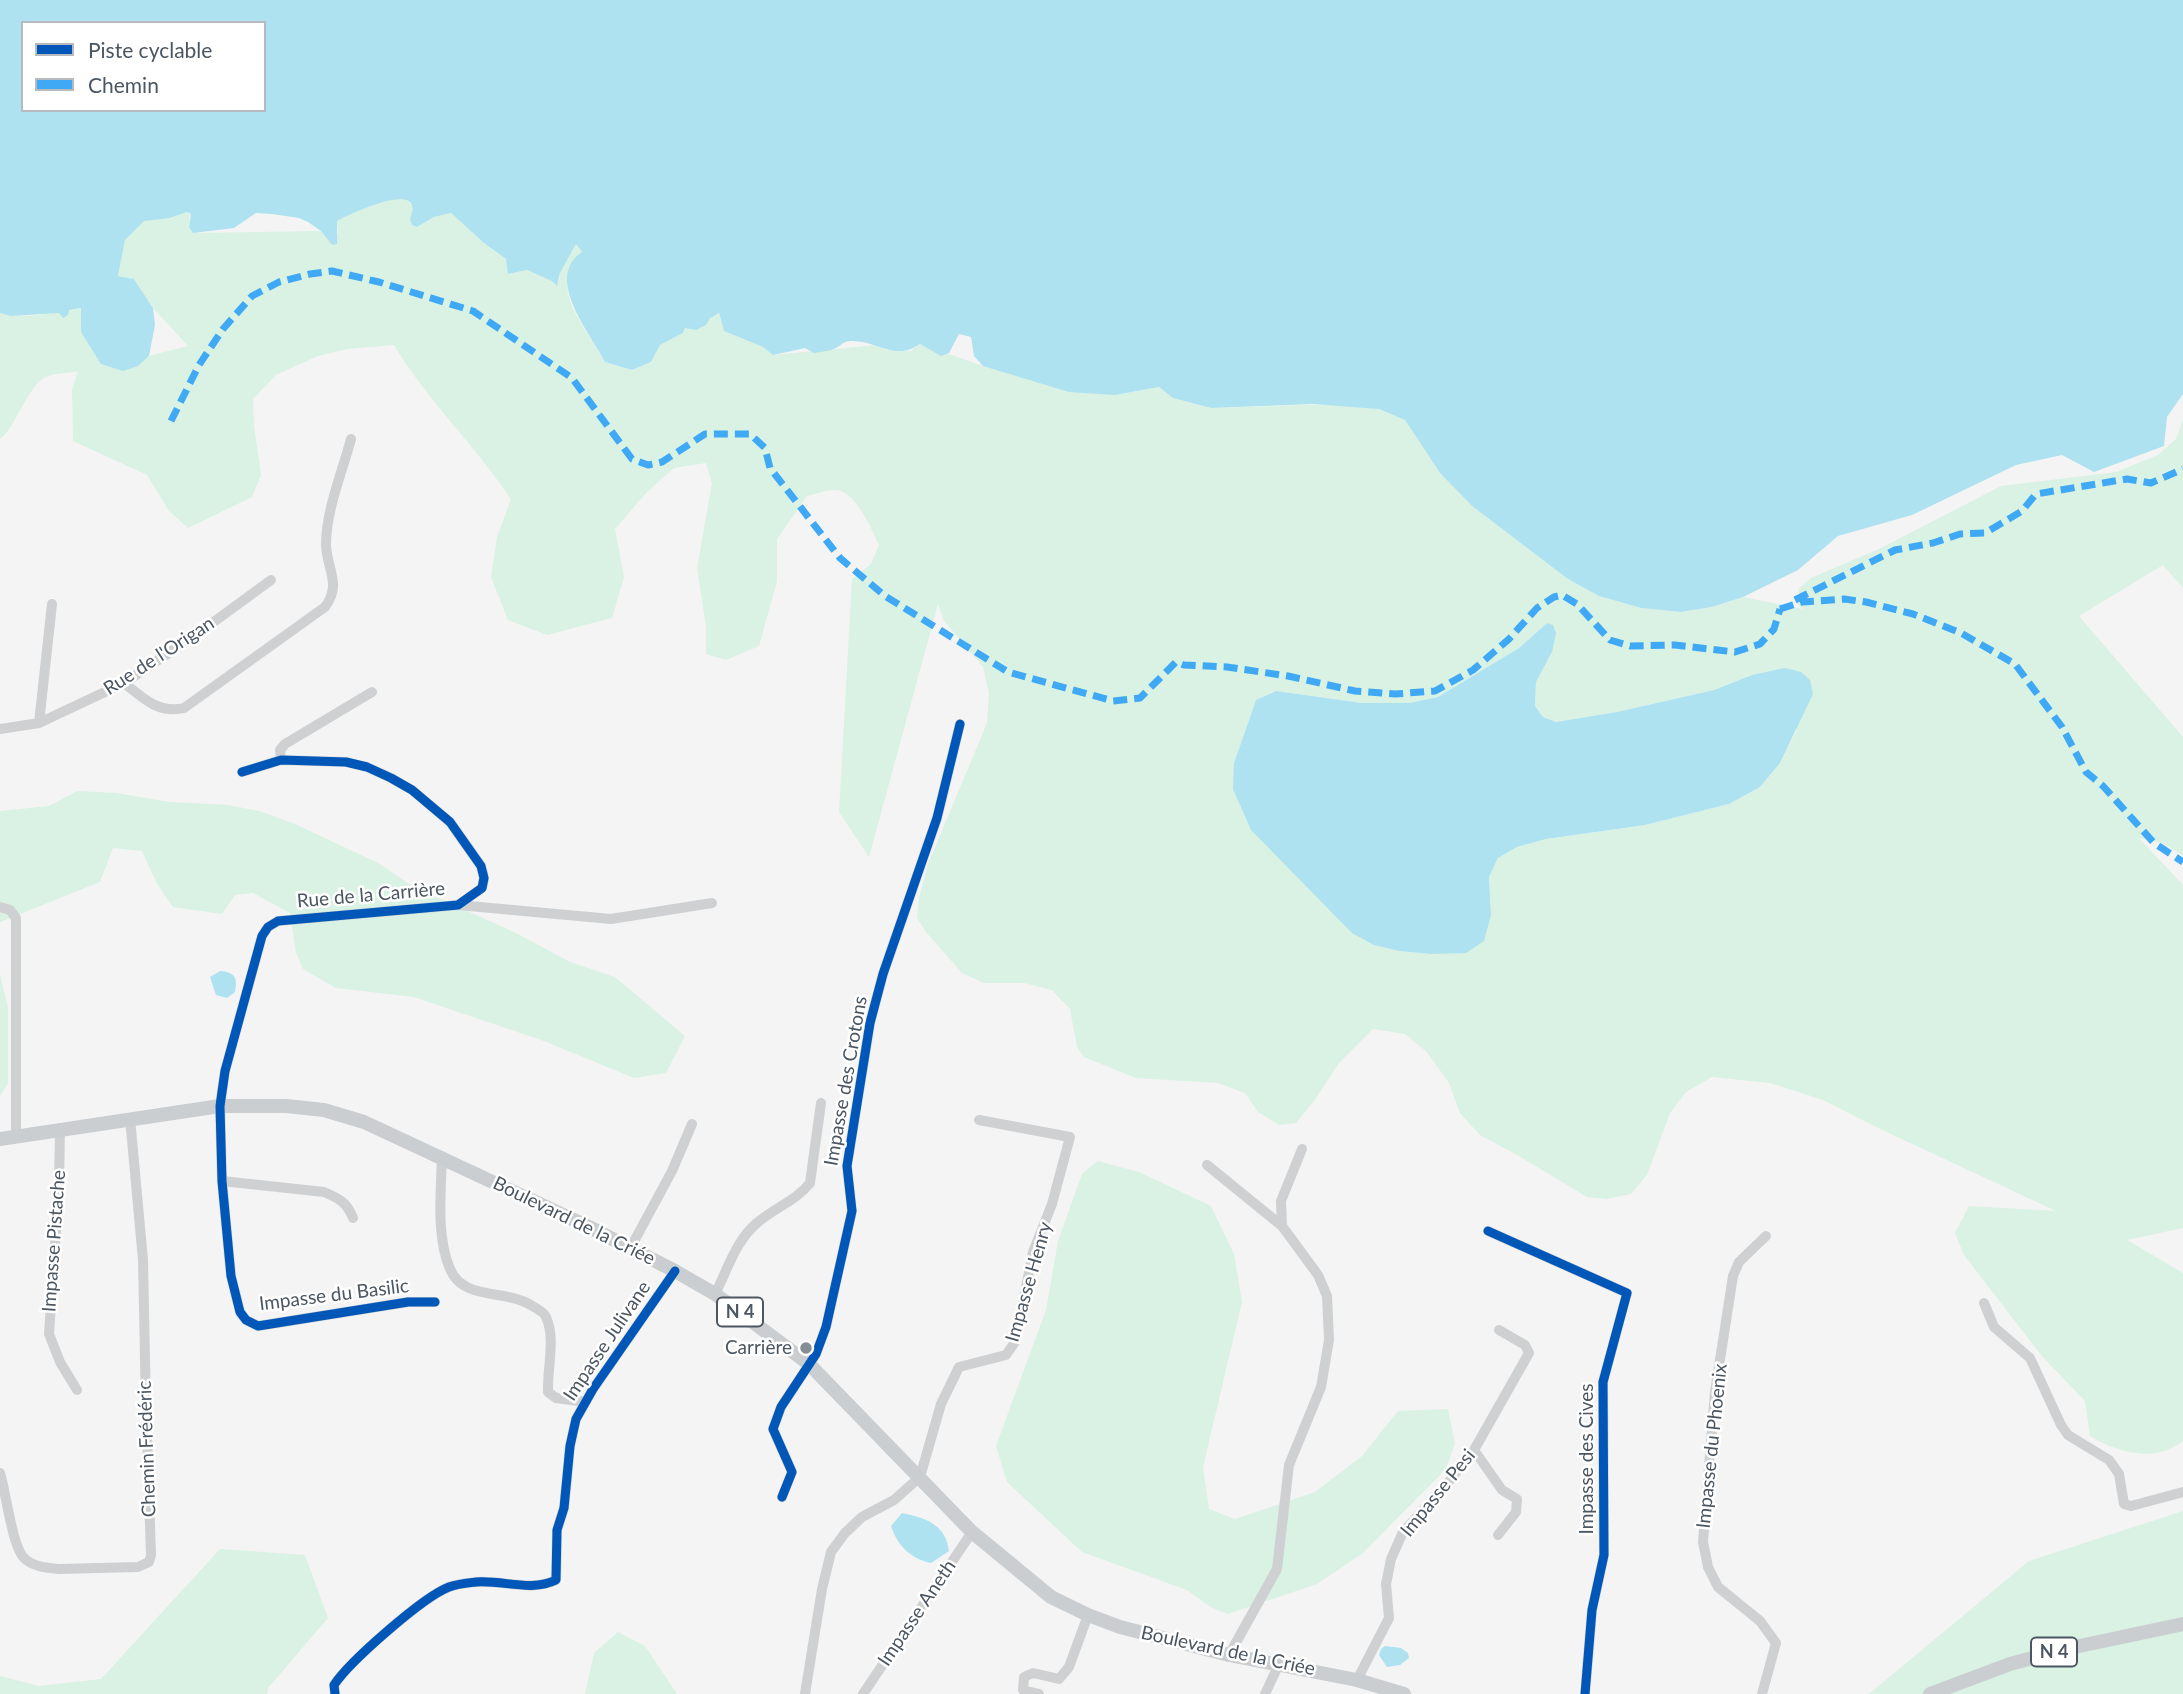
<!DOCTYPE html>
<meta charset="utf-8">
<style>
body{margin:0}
#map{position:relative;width:2183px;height:1694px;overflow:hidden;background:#f4f4f4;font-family:Lato,sans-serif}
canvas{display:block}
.legend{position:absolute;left:21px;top:21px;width:245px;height:91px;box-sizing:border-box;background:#fff;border:2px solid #b7bbc0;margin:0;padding:9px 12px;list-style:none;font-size:21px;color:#4a5661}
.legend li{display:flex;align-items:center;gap:14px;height:35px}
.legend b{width:35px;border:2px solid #b7bbc0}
</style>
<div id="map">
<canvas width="2183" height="1694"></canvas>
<ul class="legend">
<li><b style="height:9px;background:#0057b8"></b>Piste cyclable</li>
<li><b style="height:9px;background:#3fa9f5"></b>Chemin</li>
</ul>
</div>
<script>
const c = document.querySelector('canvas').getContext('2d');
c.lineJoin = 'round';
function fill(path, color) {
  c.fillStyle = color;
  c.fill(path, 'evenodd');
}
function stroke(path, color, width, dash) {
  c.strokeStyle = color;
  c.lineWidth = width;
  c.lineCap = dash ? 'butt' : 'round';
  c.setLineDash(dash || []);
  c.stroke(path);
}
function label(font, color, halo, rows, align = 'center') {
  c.font = font + ' Lato,sans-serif';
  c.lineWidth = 5;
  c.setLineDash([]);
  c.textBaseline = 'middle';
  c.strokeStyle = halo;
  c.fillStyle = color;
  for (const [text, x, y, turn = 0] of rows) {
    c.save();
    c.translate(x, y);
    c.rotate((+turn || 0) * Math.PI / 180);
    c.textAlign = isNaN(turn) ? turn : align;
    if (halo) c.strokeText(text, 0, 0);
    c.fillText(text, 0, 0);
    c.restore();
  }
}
fill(new Path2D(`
 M 397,198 L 405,198 L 412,205 L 412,225 L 417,227 L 434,217 L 451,213 L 484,243 L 506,259 L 509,274 L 527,270 L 559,282 L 560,273 L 576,244 L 582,252 C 578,261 571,272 568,282 C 563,304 595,343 605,362 L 632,370 L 651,362 L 660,345 L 683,333 L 685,328 L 696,330 L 706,325 C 709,319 712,313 719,314 L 724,331 L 763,347 L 773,355 L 876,345 L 887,350 L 911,351 L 920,344 L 983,366 L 1024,377 L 1115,395 L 1159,387 L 1173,398 L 1211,408 L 1341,404 L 1379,409 L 1405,420 L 1440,473 L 1472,506 L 1569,579 L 1599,596 L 1641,608 L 1681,612 L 1712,607 L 1743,597 L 1803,609 L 1797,604 L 1799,589 L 1811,578 L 1879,549 L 2001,486 L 2116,472 L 2158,455 L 2176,439 L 2183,419 L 2183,588 L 2163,565 L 2079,616 L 2183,737 L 2183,855 L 2162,843 L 2139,838 L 2183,885 L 2183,1228 L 2127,1240 L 2183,1273 L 2183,1441 C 2155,1463 2118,1453 2090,1436 L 2085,1401 L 2041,1355 L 1964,1255 L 1955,1233 L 1969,1206 L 2056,1211 L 1876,1127 L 1823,1100 L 1770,1083 L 1712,1077 L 1686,1092 L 1670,1113 L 1647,1175 L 1631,1194 L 1607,1199 L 1587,1197 L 1519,1156 L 1480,1135 L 1460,1113 L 1449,1083 L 1427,1052 L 1405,1034 L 1373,1029 L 1339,1063 L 1314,1101 L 1296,1123 L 1279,1125 L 1258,1112 L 1245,1093 L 1218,1083 L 1136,1078 L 1084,1057 L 1077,1047 L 1070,1009 L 1052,990 L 1024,983 L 984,983 L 962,973 L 926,932 L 917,918 L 919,898 L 928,864 L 987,723 L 989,694 L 983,667 L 944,621 L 938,604 L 869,857 L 839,812 L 852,579 L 871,564 L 879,545 C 871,528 855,490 835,490 C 826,490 816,494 807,496 L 777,539 L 777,581 L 759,646 L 726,660 L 706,654 L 706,626 L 697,568 L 712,483 L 706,463 L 674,468 L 647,492 L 615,529 L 624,577 L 612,618 L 547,635 L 508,620 L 491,577 L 497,537 L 511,499 C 475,445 427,400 394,345 L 347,349 L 318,356 L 276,375 L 253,399 L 254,425 L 261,475 L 252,497 L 188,528 L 169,511 L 147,475 L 73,441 L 72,389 L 78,371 C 69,373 55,373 46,377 C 27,386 17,426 0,439 L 0,313 C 25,320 57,312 82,308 L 138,366 L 149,356 L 188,346 L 153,308 L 134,279 L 118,276 L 125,240 L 144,220 L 170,218 L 187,212 L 190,214 L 189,227 L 193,233 L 321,231 L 338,234 L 337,221 L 366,207 ZM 1547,623 L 1552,652 L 1536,682 L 1535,706 L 1543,717 L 1556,722 L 1617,712 L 1714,690 L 1752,675 L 1797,730 L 1780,763 L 1760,787 L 1729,804 L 1645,825 L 1546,839 L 1517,847 L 1498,858 L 1489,877 L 1491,915 L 1431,954 L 1399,951 L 1374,945 L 1234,763 L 1256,700 L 1275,691 L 1362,703 L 1409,703 L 1438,697 L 1519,648 Z
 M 77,791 L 116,793 L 170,802 L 228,805 L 259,811 L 295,824 L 380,864 L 412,886 L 516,933 L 570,962 L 615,977 L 685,1036 L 666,1073 L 634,1078 L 544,1041 L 414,997 L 336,988 L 303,969 L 296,953 L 290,913 L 253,893 L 235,895 L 222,914 L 173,907 L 157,884 L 142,851 L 113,848 L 100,882 L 0,922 L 0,811 L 49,806 Z
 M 0,974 L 8,1008 L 8,1083 L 0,1096 Z
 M 1098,1161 L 1139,1172 L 1211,1206 L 1234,1254 L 1242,1302 L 1203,1467 L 1209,1509 L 1235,1519 L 1315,1492 L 1362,1456 L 1398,1411 L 1448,1409 L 1455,1443 L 1446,1469 L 1363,1553 L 1317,1584 L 1228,1614 L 1212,1608 L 1187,1590 L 1082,1552 L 1007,1482 L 996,1446 L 1046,1310 L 1058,1241 L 1082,1174 Z
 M 2183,1511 L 2183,1694 L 1869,1694 L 2029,1561 Z
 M 220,1549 L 305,1555 L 328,1618 L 268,1688 L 267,1694 L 0,1694 L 0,1676 L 39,1686 L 101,1679 Z
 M 618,1632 L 645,1646 L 677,1694 L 585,1694 L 594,1653 Z`), '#d9f2e3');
fill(new Path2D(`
 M 0,0 L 2183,0 L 2183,394 L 2167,417 L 2164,446 L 2094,472 L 2062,455 L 2016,465 L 1912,515 L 1838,536 L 1798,570 L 1743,597 L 1712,607 L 1681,612 L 1641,608 L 1599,596 L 1568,579 L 1472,506 L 1440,473 L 1405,420 L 1379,409 L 1313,404 L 1211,408 L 1173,398 L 1159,387 L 1115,395 L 1069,392 L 983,366 L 974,356 L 971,337 L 959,334 L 949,353 L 941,356 L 920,344 C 895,362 877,340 851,341 C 843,341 842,345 836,348 C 830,351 821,352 814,353 L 805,348 L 773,355 L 763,347 L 724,331 L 719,313 L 710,318 L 706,325 L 696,330 L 685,328 L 683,333 L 660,345 L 651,362 L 632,370 L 605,362 C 591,334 543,278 582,252 L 576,244 L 560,273 L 557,286 L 552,281 L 527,270 L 508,274 L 506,259 L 484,243 L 451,213 L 434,217 L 417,227 L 412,225 L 410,219 C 427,177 350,214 337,221 L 337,244 L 332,245 L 321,231 L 308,222 L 299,218 L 272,214 L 256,213 L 234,228 L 193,233 L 189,227 L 191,214 L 187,212 L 170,218 L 144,221 L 125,240 L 118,276 L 134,279 L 153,308 L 155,325 L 149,356 L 138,366 L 123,371 L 101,364 L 81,332 L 81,308 L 69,310 L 68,315 L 63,318 L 59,313 L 11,316 L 0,313 ZM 23,23 L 264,23 L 264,110 L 23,110 Z
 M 1547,623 L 1553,625 L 1556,633 L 1552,652 L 1536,682 L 1535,706 L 1543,717 L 1556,722 L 1617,712 L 1714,690 L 1752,675 L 1785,668 L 1801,672 L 1810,680 L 1813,694 L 1780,763 L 1760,787 L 1729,804 L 1645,825 L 1546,839 L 1517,847 L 1498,858 L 1489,877 L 1491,915 L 1484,941 L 1466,953 L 1431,954 L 1399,951 L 1374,945 L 1352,933 L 1251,830 L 1233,789 L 1234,763 L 1256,700 L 1276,691 L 1362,703 L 1409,703 L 1438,697 L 1519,648 Z
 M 220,971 C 235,972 238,978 235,992 L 227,998 L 216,995 L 210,977 Z
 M 902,1513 C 925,1518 946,1524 949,1551 L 931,1563 C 911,1559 897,1545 891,1526 Z
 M 1385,1646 L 1401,1648 L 1408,1653 L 1409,1658 L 1400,1665 L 1387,1667 L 1379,1655 L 1381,1649 Z`), '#aee2f0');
stroke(new Path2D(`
 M 124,683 C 143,698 158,714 184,708 L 325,607 C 342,584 327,570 326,545 C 326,510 342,473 351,439
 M 39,723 L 52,604
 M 0,729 L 39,723 L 124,683 L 200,632 L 271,580
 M 281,760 L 280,750 L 285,744 L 372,692
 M 242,772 L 281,760 L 346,762 L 367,767 L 391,778 L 412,790 L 450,822 L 481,866 L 484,878 L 482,888 L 458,905 L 278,921 L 268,927 L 262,936 L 225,1071 L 220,1106 L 222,1181 L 231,1276 L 240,1312 L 246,1320 L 258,1326 L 408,1302 L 435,1302
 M 458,905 L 611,919 L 712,903
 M 0,907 L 10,910 L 16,918 L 16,1136
 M 60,1128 L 59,1185 L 49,1334 L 60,1362 L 77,1390
 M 442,1156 C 441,1192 436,1236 450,1269 C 464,1302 507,1288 534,1307 C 539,1310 544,1312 546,1317 C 556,1339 547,1368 548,1392 L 556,1398 L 586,1402
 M 1207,1165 L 1282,1226
 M 222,1181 L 324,1192 C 338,1198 347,1202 353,1218
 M 1488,1231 L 1627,1293 L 1603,1382 L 1604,1555 L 1592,1610 L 1585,1694
 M 631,1247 L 672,1171 L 692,1124
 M 715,1294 C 727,1271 736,1240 757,1223 C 774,1208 796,1201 810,1183 L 821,1103
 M 1984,1303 L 1994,1327 L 2030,1358 L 2061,1425 L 2068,1435 L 2109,1460 L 2119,1474 L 2124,1504 L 2131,1506 L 2183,1492
 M 1474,1450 L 1502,1490 L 1517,1499 L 1516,1512 L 1498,1535
 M 0,1473 C 6,1492 12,1546 24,1558 C 33,1567 48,1568 60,1569 L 138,1567 L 149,1562 L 151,1555 L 146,1407 L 143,1260 L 130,1118
 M 782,1497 L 792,1472 L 773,1429 L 781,1407 L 816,1354 L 826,1327 L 852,1211 L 847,1166 L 870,1023 L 883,974 L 937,818 L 960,724
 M 1229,1655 L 1277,1569 L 1289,1465 L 1321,1387 L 1329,1340 L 1327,1296 L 1318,1275 L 1282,1226 L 1281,1201 L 1302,1149
 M 1357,1680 L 1389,1618 L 1386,1584 L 1391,1559 L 1403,1532 L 1443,1489 L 1474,1450 L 1529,1353 L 1525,1345 L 1499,1330
 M 335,1694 L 334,1685 C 350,1661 423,1597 449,1587 C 457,1584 468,1583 476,1582 C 504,1580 531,1592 556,1580 L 557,1530 L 564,1508 L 570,1446 L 576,1419 L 593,1389 L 675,1271
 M 805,1694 L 822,1589 L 831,1552 L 845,1533 L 862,1517 L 894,1500 L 920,1477 L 941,1404 L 959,1367 L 1006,1355 L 1015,1342 L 1033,1252 L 1052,1204 L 1070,1137 L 979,1120
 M 863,1694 L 972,1532
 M 1039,1694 L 1023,1690 L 1024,1677 L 1033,1673 L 1059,1679 L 1069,1667 L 1088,1615
 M 1265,1694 L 1279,1664
 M 1762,1694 L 1776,1643 L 1760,1621 L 1718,1587 L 1708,1567 L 1703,1542 L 1715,1392 L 1733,1276 L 1739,1262 L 1766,1236`), '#ced0d2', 10);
stroke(new Path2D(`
 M 0,1139 L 220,1106 L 286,1106 L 324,1110 L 364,1122 L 589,1227 L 675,1271 L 715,1294 L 809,1364 L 972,1532 L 1051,1597 L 1088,1615 L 1120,1627 L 1229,1655 L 1357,1680 L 1404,1694
 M 1930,1694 L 2010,1664 L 2070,1648 L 2183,1624`), '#caced1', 14);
stroke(new Path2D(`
 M 171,421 L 199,365 L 223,329 L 252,296 L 279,282 L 310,274 L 332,271 L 379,282 L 473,311 L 572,378 L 632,459 L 648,465 L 662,462 L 705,434 L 750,434 L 765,448 L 770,468 L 840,558 L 885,596 L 1008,672 L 1113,701 L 1140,698 L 1176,662 L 1184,665 L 1227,667 L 1288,676 L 1355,691 L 1395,694 L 1435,691 L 1473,670 L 1509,639 L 1537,608 L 1554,597 L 1562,595 L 1577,604 L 1610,640 L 1630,646 L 1675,645 L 1735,652 L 1760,644 L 1774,629 L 1780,609
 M 1795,600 L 1895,550 L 1933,543 L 1960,534 L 1985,533 L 2022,511 L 2036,494 L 2127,479 L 2151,483 L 2183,469
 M 1780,609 L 1802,602 L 1844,599 L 1866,602 L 1913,614 L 1961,633 L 2015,664 L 2062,727 L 2086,772 L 2103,786 L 2154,843 L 2183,862`), '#3fa9f5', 7, [14, 7]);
stroke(new Path2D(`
 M 242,772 L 281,760 L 346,762 L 367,767 L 391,778 L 412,790 L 450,822 L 481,866 L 484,878 L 482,888 L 458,905 L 278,921 L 268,927 L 262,936 L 225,1071 L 220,1106 L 222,1181 L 231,1276 L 240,1312 L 246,1320 L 258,1326 L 408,1302 L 435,1302
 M 1488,1231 L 1627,1293 L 1603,1382 L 1604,1555 L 1592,1610 L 1585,1694
 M 782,1497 L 792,1472 L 773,1429 L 781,1407 L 816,1354 L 826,1327 L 852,1211 L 847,1166 L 870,1023 L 883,974 L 937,818 L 960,724
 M 335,1694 L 334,1685 C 350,1661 423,1597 449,1587 C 457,1584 468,1583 476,1582 C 504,1580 531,1592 556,1580 L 557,1530 L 564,1508 L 570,1446 L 576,1419 L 593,1389 L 675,1271`), '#0057b8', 9);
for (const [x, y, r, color] of [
 [806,1348,7,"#868d94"]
]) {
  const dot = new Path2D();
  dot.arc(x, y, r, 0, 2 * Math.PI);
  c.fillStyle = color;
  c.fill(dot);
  stroke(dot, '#fff', 2.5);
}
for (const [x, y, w] of [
 [740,1312,46],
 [2054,1652,46]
]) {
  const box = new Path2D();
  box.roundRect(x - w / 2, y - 14.5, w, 29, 5);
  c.fillStyle = '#fff';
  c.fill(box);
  stroke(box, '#4a5661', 2);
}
label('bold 18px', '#4a5661', null, [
 ["N 4",740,1312],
 ["N 4",2054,1652]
]);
label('19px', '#4a5661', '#fff', [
 ["Rue de l'Origan",159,656,-33],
 ["Rue de la Carrière",371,895,-5],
 ["Impasse des Crotons",846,1081,-80],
 ["Boulevard de la Criée",574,1221,26],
 ["Impasse Pistache",54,1241,-86],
 ["Impasse Henry",1029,1282,-74],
 ["Impasse du Basilic",334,1295,-7],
 ["Impasse Julivane",607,1341,-56],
 ["Impasse du Phoenix",1712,1446,-84],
 ["Chemin Frédéric",147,1449,-92],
 ["Impasse des Cives",1587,1459,-90],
 ["Impasse Pesi",1438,1493,-51],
 ["Impasse Aneth",917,1613,-56],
 ["Boulevard de la Criée",1228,1651,12]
]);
label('19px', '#4a5661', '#fff', [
 ["Carrière",792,1348]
], 'right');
</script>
